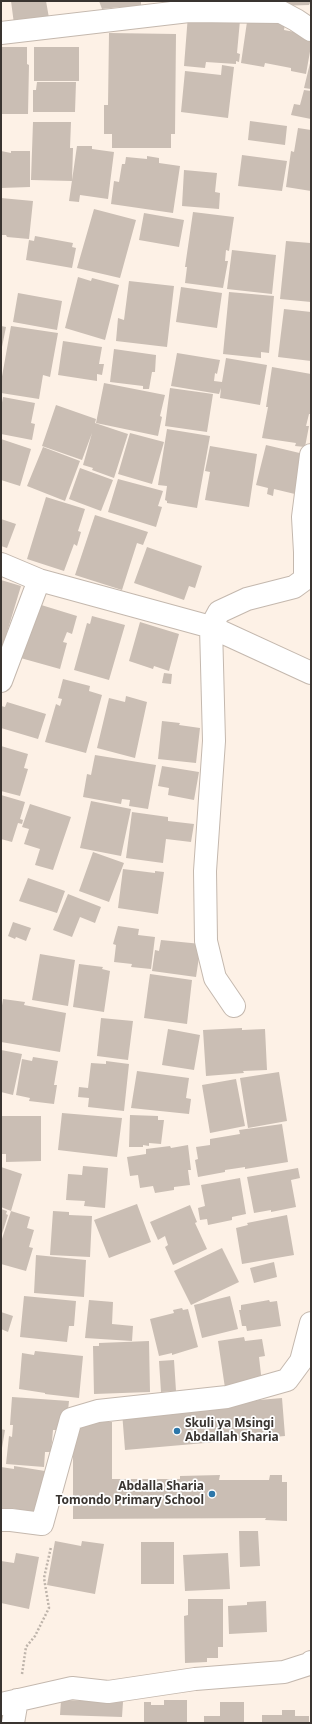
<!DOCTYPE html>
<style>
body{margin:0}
#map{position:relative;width:312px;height:1724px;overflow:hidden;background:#fdf1e6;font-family:"Noto Sans",sans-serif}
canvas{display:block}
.frame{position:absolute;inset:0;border:2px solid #393430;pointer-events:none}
</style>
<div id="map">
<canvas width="312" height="1724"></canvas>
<div class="frame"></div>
</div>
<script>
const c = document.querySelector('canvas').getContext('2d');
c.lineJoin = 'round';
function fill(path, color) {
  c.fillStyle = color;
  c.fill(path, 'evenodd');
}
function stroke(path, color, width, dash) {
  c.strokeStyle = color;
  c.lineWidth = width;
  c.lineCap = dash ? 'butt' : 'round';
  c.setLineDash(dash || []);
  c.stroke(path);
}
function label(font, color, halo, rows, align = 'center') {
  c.font = font + ' "Noto Sans",sans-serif';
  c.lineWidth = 3.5;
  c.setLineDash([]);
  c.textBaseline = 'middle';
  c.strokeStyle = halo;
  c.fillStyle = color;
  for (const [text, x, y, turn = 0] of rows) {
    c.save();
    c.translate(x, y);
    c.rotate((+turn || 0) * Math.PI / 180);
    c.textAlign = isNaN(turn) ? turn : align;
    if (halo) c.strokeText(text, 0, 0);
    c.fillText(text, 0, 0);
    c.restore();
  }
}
fill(new Path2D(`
 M 11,1 L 46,1 L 49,18 L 14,24 Z
 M 99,1 L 141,1 L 141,9 L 121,9 L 120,7 L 102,9 Z
 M 274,1 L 311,1 L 309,5 L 274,6 Z
 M 188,15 L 240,20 L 237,53 L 240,54 L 239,62 L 236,61 L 236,64 L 206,62 L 205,68 L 184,66 Z
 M 248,15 L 267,21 L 285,24 L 284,30 L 311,35 L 311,46 L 306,74 L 291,71 L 291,68 L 265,63 L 264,67 L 241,63 Z
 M 109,33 L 176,34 L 175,134 L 171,134 L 171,148 L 112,148 L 112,134 L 104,134 L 104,105 L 108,105 Z
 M 1,47 L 27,47 L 27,64 L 29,65 L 28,114 L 1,114 Z
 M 34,47 L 79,47 L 79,81 L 34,81 Z
 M 311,59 L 311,89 L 304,88 Z
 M 222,65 L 234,67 L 228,118 L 181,112 L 185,71 L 221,75 Z
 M 37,82 L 76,82 L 75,112 L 33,112 L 33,90 L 36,90 Z
 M 304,90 L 311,91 L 311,119 L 291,115 L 294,104 L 300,105 Z
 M 250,121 L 287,126 L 285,145 L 248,140 Z
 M 33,122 L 71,122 L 70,148 L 73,148 L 72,181 L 31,180 Z
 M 298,128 L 311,130 L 311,191 L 286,187 L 291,151 L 294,152 Z
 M 77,146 L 92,146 L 92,149 L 114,152 L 108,199 L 80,195 L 79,202 L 69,201 Z
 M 1,151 L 11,153 L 11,151 L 30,151 L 30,187 L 1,188 Z
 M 242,155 L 287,161 L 282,191 L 238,186 Z
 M 147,156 L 159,158 L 159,163 L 180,166 L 173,213 L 111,204 L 114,181 L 119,182 L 122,164 L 125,164 L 126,157 L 147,159 Z
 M 184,170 L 217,173 L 215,192 L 220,193 L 219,209 L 182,206 Z
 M 1,198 L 33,201 L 29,239 L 7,237 L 6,235 L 1,235 Z
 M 94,209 L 136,220 L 120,278 L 77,268 Z
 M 193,212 L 234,217 L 229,251 L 226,250 L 225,261 L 228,261 L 223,288 L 185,283 L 187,267 L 185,267 Z
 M 144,213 L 184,220 L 179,247 L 139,240 Z
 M 35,236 L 73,243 L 72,247 L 76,248 L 72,268 L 26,260 L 29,240 L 34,241 Z
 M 286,241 L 310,243 L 311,302 L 280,299 Z
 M 232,250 L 276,255 L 272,294 L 227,289 Z
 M 78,277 L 91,281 L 92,278 L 119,285 L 105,340 L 65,328 Z
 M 129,281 L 174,286 L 167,347 L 116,341 L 118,318 L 124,320 Z
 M 181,287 L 222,293 L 217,328 L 176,322 Z
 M 229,292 L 274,296 L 269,353 L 261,352 L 261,358 L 223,354 Z
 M 18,293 L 62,301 L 57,330 L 13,322 Z
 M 284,309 L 311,312 L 311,361 L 278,357 Z
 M 1,326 L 6,327 L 2,347 L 1,346 Z
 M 11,326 L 58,333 L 50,377 L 43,375 L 39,399 L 1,393 L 1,382 Z
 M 63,341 L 102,347 L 99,364 L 104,364 L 102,375 L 97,374 L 97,381 L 58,375 Z
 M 114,349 L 156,355 L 155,372 L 152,372 L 149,389 L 143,389 L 143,386 L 110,382 Z
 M 177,353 L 220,360 L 217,374 L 215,373 L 214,381 L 222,382 L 226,358 L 267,365 L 260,405 L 220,398 L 221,388 L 219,394 L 171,386 Z
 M 272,367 L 311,374 L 311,414 L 309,414 L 306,426 L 309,426 L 305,447 L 295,446 L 296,443 L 262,438 L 268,407 L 266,407 Z
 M 104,383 L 165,395 L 160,416 L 162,417 L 158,436 L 96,423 Z
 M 170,388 L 213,394 L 207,432 L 165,426 Z
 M 3,397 L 35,403 L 31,423 L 35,424 L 32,440 L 1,434 L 1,408 Z
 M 56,405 L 96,419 L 95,423 L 128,434 L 114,478 L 92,470 L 93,468 L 83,465 L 92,433 L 82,460 L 42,446 Z
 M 167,429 L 210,436 L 197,508 L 167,503 L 167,501 L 165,500 L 167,486 L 158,485 Z
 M 130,433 L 164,442 L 152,484 L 118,474 Z
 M 1,439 L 31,449 L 20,486 L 1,480 Z
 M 266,445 L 308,455 L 299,495 L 274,489 L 273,496 L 267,494 L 268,488 L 256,485 Z
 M 210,446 L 257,454 L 249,507 L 205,500 L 210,472 L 205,471 Z
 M 43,447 L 80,461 L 65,501 L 27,486 Z
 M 80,468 L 113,480 L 101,511 L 69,499 Z
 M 118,479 L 163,491 L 158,506 L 162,507 L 156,527 L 108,512 Z
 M 46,497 L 85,509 L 78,531 L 81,532 L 77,546 L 74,544 L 64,571 L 27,559 Z
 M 95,515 L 148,532 L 143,545 L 137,543 L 122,590 L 75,575 Z
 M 1,519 L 16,524 L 7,548 L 1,546 Z
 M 147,547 L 202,566 L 195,588 L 189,586 L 184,600 L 134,583 Z
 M 1,580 L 21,586 L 1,652 Z
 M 38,604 L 77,616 L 72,634 L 67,632 L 63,642 L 67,643 L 60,669 L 17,657 Z
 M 92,616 L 125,625 L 109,680 L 74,670 L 87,623 L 90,624 Z
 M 140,622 L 179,634 L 169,671 L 154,666 L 153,669 L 129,661 Z
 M 164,673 L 172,674 L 171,684 L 162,683 Z
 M 63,679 L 90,686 L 89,691 L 102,695 L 86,753 L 45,742 L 56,704 L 60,706 L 62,699 L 58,698 Z
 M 126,696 L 147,702 L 135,758 L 97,748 L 109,698 L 125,702 Z
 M 7,702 L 46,714 L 38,739 L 1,728 L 1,706 L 5,707 Z
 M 162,721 L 180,723 L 179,725 L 200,728 L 196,763 L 158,759 Z
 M 1,746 L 28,754 L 24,768 L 28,769 L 20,796 L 1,791 Z
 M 95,755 L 156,765 L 148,809 L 129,806 L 130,800 L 122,799 L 121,804 L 83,797 L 87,774 L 91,775 Z
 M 162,766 L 199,772 L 194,800 L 168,795 L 169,788 L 158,786 Z
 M 1,795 L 25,802 L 20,819 L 23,820 L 22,824 L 18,823 L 12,842 L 1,839 Z
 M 91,801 L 131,809 L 121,856 L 80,848 Z
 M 30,804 L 71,817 L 53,870 L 35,865 L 40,849 L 24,844 L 29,829 L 22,827 Z
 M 132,812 L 168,817 L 168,821 L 194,824 L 191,842 L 166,839 L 163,863 L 126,858 Z
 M 93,852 L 124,863 L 109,902 L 79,891 Z
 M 123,869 L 155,873 L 155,871 L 164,872 L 158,914 L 118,908 Z
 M 28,878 L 65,891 L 57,913 L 19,901 Z
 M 68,894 L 101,907 L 95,923 L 80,917 L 72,937 L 53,930 Z
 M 13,922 L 31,928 L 26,941 L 16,937 L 15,939 L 8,936 Z
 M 118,926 L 139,929 L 138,935 L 155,937 L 151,969 L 131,967 L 132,964 L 114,962 L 116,945 L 113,944 Z
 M 161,940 L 201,944 L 196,977 L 152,971 L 155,950 L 159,951 Z
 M 40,954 L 75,960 L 68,1006 L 32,1000 Z
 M 79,964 L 103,967 L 102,969 L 110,971 L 104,1012 L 73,1007 Z
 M 150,974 L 192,980 L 187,1024 L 144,1018 Z
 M 3,999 L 25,1002 L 24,1005 L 66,1013 L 60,1052 L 1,1042 L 1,1012 Z
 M 101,1018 L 133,1021 L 128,1060 L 97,1056 Z
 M 242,1028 L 242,1030 L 265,1029 L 267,1070 L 243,1071 L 244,1073 L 206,1076 L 203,1030 Z
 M 168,1029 L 200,1035 L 194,1070 L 162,1065 Z
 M 1,1050 L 22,1054 L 13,1095 L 1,1092 Z
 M 33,1057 L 58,1061 L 54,1085 L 57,1085 L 54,1104 L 29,1101 L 30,1098 L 16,1095 L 22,1059 L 32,1061 Z
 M 106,1061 L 129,1064 L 124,1111 L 88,1107 L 89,1098 L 78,1097 L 79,1087 L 88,1088 L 91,1063 L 106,1064 Z
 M 137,1071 L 189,1078 L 186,1098 L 191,1099 L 189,1114 L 131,1108 Z
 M 279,1072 L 287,1121 L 248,1128 L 240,1078 Z
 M 236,1079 L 245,1126 L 210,1133 L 202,1085 Z
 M 62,1113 L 122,1118 L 117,1157 L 58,1150 Z
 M 130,1115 L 158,1116 L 158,1120 L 164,1120 L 161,1144 L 149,1143 L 149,1146 L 143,1145 L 143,1147 L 129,1147 Z
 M 1,1116 L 41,1116 L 41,1161 L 6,1162 L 6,1154 L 1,1154 Z
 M 282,1124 L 288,1162 L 245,1169 L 245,1167 L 225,1170 L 225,1172 L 198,1177 L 195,1160 L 198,1159 L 196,1147 L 210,1145 L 210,1139 L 240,1134 L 239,1130 Z
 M 188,1145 L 191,1170 L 188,1170 L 190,1185 L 174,1187 L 174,1190 L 155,1193 L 153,1186 L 140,1188 L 138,1175 L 130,1176 L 127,1157 L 146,1154 L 146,1149 L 170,1146 L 171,1148 Z
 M 83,1166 L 108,1168 L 105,1208 L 84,1206 L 85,1201 L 66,1200 L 68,1174 L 82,1175 Z
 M 1,1167 L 22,1174 L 11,1211 L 1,1207 Z
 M 298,1168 L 300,1178 L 291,1180 L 296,1207 L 271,1212 L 271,1210 L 254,1213 L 247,1177 Z
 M 240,1178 L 246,1214 L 232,1217 L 232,1220 L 208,1225 L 207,1219 L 200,1220 L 198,1208 L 205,1206 L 201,1185 Z
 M 137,1204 L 151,1242 L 109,1258 L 94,1220 Z
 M 190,1205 L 197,1222 L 195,1223 L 207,1249 L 173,1265 L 165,1247 L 168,1245 L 165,1236 L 158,1240 L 150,1222 Z
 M 1,1209 L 7,1211 L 6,1214 L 8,1215 L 1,1237 Z
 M 11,1211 L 30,1217 L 27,1228 L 34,1230 L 29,1247 L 33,1248 L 26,1271 L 1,1264 L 1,1242 Z
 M 53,1211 L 69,1212 L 69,1215 L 92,1216 L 90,1257 L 50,1255 Z
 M 287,1215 L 294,1255 L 242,1264 L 236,1228 L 248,1225 L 247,1223 Z
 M 222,1248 L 239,1282 L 191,1305 L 174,1271 Z
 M 36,1255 L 86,1260 L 84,1297 L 34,1293 Z
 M 274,1262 L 277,1277 L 254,1283 L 250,1268 Z
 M 24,1296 L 76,1301 L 74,1326 L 69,1326 L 67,1342 L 20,1337 Z
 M 230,1296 L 238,1329 L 202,1338 L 194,1305 Z
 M 89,1300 L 113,1302 L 112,1324 L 133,1326 L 132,1341 L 85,1338 Z
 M 269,1300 L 270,1302 L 277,1301 L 281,1326 L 247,1331 L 246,1326 L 242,1326 L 239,1310 L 241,1310 L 241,1305 Z
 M 182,1308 L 183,1310 L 188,1309 L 198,1347 L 172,1355 L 172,1353 L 159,1356 L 150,1319 L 174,1313 L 173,1310 Z
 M 1,1312 L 13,1316 L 8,1332 L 1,1329 Z
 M 244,1337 L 245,1341 L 262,1339 L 265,1356 L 259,1357 L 262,1383 L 225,1388 L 218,1341 Z
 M 149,1341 L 150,1392 L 94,1394 L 93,1346 L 99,1346 L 99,1343 Z
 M 35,1351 L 83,1356 L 79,1398 L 45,1394 L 45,1393 L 19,1389 L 22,1353 L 34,1355 Z
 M 174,1360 L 176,1391 L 161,1392 L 159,1361 Z
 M 12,1397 L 69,1401 L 66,1430 L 53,1430 L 51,1452 L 45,1452 L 44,1467 L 6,1464 L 9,1436 L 12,1437 L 13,1425 L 10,1425 Z
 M 282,1398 L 285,1436 L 125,1450 L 122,1412 Z
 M 73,1422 L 112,1422 L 112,1479 L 180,1479 L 180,1476 L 220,1475 L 219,1480 L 269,1480 L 270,1475 L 282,1475 L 282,1482 L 287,1482 L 287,1521 L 265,1520 L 266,1518 L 73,1519 Z
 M 1,1429 L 5,1430 L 2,1448 L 1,1448 Z
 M 14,1466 L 45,1471 L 37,1513 L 11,1508 L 11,1512 L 1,1510 L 1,1467 L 14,1469 Z
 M 239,1531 L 258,1531 L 260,1566 L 240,1567 Z
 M 55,1541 L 81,1546 L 82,1541 L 104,1544 L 95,1594 L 47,1585 Z
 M 141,1542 L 174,1542 L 174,1584 L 141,1584 Z
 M 16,1553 L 39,1557 L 29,1609 L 1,1603 L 1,1561 L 14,1563 Z
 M 228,1553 L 230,1589 L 185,1591 L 183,1555 Z
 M 188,1599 L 223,1599 L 223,1647 L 218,1647 L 218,1658 L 207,1658 L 207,1662 L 185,1663 L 184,1616 L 188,1615 Z
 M 266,1601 L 267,1632 L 229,1634 L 228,1606 L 247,1605 L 247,1602 Z
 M 61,1700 L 123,1702 L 122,1717 L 60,1715 Z
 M 164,1700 L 187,1700 L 187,1723 L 144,1723 L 144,1702 L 151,1702 L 151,1705 L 164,1705 Z
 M 220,1702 L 244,1702 L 244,1723 L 204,1723 L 204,1716 L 220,1716 Z
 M 282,1710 L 295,1710 L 295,1716 L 309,1716 L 309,1723 L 262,1723 L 262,1715 L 282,1715 Z`), '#cabeb4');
const minor = new Path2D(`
 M 1,33 L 189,11 L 281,12 L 296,20 L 311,30
 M 1,564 L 39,580 L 211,627 L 311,673
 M 1,681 L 39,580
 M 234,1006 L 215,978 L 206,941 L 205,871 L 214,741 L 211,627 L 219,612 L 247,599 L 294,587 L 305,579 L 305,552 L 303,517 L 311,455
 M 1,1520 L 11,1520 L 42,1524 L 71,1419 L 98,1411 L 227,1397 L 287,1380 L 301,1361 L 311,1323
 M 1,1704 L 72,1688 L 108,1692 L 195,1679 L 284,1672 L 309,1664 L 311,1662
 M 13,1723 L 17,1700`);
stroke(minor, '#c4b8ae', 24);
stroke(new Path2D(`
 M 22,1674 L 26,1647 L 35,1636 L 49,1608 L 44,1578 L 51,1547`), '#beb4ab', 2.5, [2, 2]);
stroke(minor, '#fff', 22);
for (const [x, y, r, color] of [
 [177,1431,4,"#2c77aa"],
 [212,1494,4,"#2c77aa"]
]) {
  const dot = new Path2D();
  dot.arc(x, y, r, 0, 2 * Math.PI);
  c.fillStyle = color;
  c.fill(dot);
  stroke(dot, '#fff', 1.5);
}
label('bold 12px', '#393430', '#fff', [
 ["Skuli ya Msingi",185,1424],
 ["Abdallah Sharia",185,1438],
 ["Abdalla Sharia",204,1487,"right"],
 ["Tomondo Primary School",204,1501,"right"]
], 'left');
</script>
